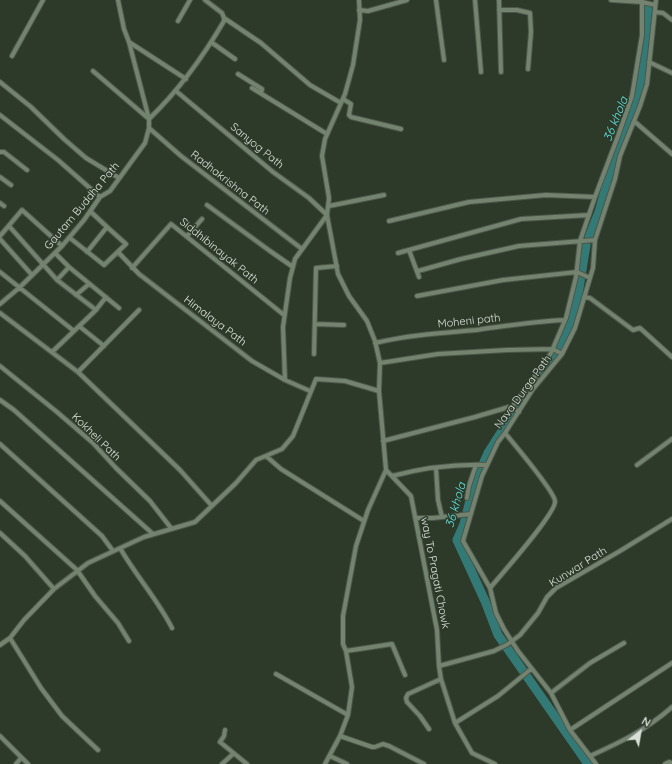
<!DOCTYPE html>
<style>
body{margin:0}
#map{position:relative;width:672px;height:764px;overflow:hidden;background:#2d3a2a;font-family:Quicksand,sans-serif}
canvas{display:block}
.north{position:absolute;left:620px;top:712px;width:40px;height:40px;-webkit-text-stroke:3px #2d3a2a;paint-order:stroke;rotate:31deg;font-size:11px;font-weight:700;line-height:16px;text-align:center;color:#d9e1d7}
.north::after{content:'';display:block;margin:auto;width:14px;height:18px;background:#d9e1d7;clip-path:polygon(50% 0,100% 100%,50% 72%,0 100%)}
</style>
<div id="map">
<canvas width="672" height="764"></canvas>
<div class="north">N</div>
</div>
<script>
const c = document.querySelector('canvas').getContext('2d');
c.lineJoin = 'round';
function stroke(path, color, width, dash) {
  c.strokeStyle = color;
  c.lineWidth = width;
  c.lineCap = dash ? 'butt' : 'round';
  c.setLineDash(dash || []);
  c.stroke(path);
}
function label(font, color, halo, rows, align = 'center') {
  c.font = font + ' Quicksand,sans-serif';
  c.lineWidth = 3;
  c.setLineDash([]);
  c.textBaseline = 'middle';
  c.strokeStyle = halo;
  c.fillStyle = color;
  for (const [text, x, y, turn = 0] of rows) {
    c.save();
    c.translate(x, y);
    c.rotate((+turn || 0) * Math.PI / 180);
    c.textAlign = isNaN(turn) ? turn : align;
    if (halo) c.strokeText(text, 0, 0);
    c.fillText(text, 0, 0);
    c.restore();
  }
}
stroke(new Path2D(`
 M 589,237 L 599,212 L 618,144 L 640,91 L 648,7
 M 586,245 L 577,301 L 568,327 L 553,358 L 530,387 L 488,453 L 474,484 L 464,524 L 457,540 L 485,601 L 498,635 L 588,764`), '#337a77', 9);
const street = new Path2D(`
 M 118,0 L 124,29 L 129,42 L 149,119
 M 436,0 L 444,60
 M 475,0 L 481,72
 M 499,0 L 501,72
 M 611,0 L 642,2 L 655,5
 M 359,10 L 368,11 L 407,0
 M 499,10 L 517,10 L 530,13 L 531,32 L 528,69
 M 655,12 L 663,13 L 672,20
 M 224,18 L 261,43 L 310,85 L 341,103
 M 178,21 L 190,0
 M 129,42 L 186,79
 M 211,42 L 235,59
 M 12,56 L 43,0
 M 649,62 L 672,73
 M 93,71 L 149,119
 M 238,74 L 262,89 L 261,93
 M 0,82 L 31,107 L 64,139 L 86,158 L 119,178
 M 252,88 L 327,134
 M 176,91 L 273,172 L 309,198 L 327,215 L 295,259 L 290,278 L 283,327 L 285,380
 M 343,99 L 351,104 L 349,115 L 351,117 L 401,129
 M 0,115 L 58,160 L 100,197
 M 634,121 L 672,154
 M 149,128 L 181,156 L 302,249
 M 0,152 L 4,152 L 27,170
 M 0,177 L 11,185
 M 0,203 L 4,206
 M 207,205 L 270,251 L 293,267
 M 329,206 L 384,195
 M 389,221 L 469,202 L 546,195 L 595,197
 M 9,226 L 57,280 L 96,310
 M 0,236 L 22,210 L 62,246
 M 187,236 L 202,219
 M 70,238 L 104,265 L 126,244 L 107,227 L 90,211
 M 0,239 L 32,275
 M 409,250 L 419,277
 M 87,252 L 107,227
 M 118,252 L 139,274 L 252,361 L 285,380 L 310,391
 M 55,253 L 69,267 L 119,308
 M 398,253 L 521,219 L 589,215
 M 132,268 L 171,224 L 284,315
 M 418,271 L 461,259 L 519,246 L 595,240
 M 0,272 L 74,331
 M 57,280 L 69,267
 M 76,295 L 89,284
 M 417,296 L 503,280 L 577,272 L 590,278
 M 584,297 L 590,298 L 633,330 L 640,328 L 672,357
 M 0,304 L 19,288 L 62,246 L 84,220 L 100,197 L 110,191 L 145,143 L 149,128 L 149,119 C 179,90 203,57 224,21 L 224,18 L 222,13 L 205,0
 M 0,313 L 78,372 L 180,470 L 212,506
 M 315,324 L 344,325
 M 79,326 L 104,346
 M 375,343 C 408,335 442,333 476,330 C 506,326 535,321 565,320
 M 52,352 L 96,310 L 106,297
 M 314,354 L 316,268 L 337,266
 M 380,363 L 438,354 L 507,350 L 553,349 L 562,354
 M 0,366 L 57,412 L 93,443 L 116,468 L 150,501 L 171,528
 M 78,372 L 139,310
 M 0,400 L 14,410 L 153,534
 M 512,407 L 541,368 L 551,353 L 566,318 L 576,277 L 580,241 L 595,197 L 618,136 L 632,96 L 642,35 L 642,0
 M 383,441 L 475,417 L 509,407 L 512,407 L 519,412
 M 0,444 L 102,536 L 113,551
 M 266,456 L 281,469 L 364,521
 M 637,465 L 672,439
 M 436,468 L 438,500 L 442,517
 M 386,470 L 411,496 L 437,630 L 439,666 L 441,679 L 455,723 L 472,753 L 495,764
 M 392,476 C 423,468 455,464 487,465
 M 467,498 L 469,486 L 476,465
 M 0,501 L 77,570 L 95,596 L 118,623 L 129,641
 M 416,518 L 433,518 L 471,514
 M 0,533 L 25,556 L 54,589
 M 120,548 C 136,576 158,600 172,628
 M 490,588 C 500,576 557,512 555,501 C 554,491 514,444 505,433
 M 10,638 L 41,688 L 62,716 L 98,750
 M 0,645 L 10,638 L 24,620 L 54,589 L 88,563 L 144,537 L 195,522 L 236,483 L 256,460 L 282,449 L 293,436 L 316,379 L 345,381 L 379,391
 M 346,651 L 392,644 L 405,675
 M 439,666 L 494,651 L 508,644 L 520,635 L 538,613 L 547,597 L 556,588 L 620,551 L 672,519
 M 276,674 L 348,715
 M 551,693 L 590,663 L 624,643
 M 455,723 L 498,696 L 531,669
 M 429,729 L 420,716 L 407,702 L 406,698 L 408,694 L 441,679
 M 225,730 L 224,736 L 220,742 L 247,764
 M 570,730 L 672,663
 M 0,736 L 28,764
 M 340,736 L 372,747 L 375,747 L 383,744 L 389,746 L 424,764
 M 330,756 L 347,764
 M 590,756 C 621,742 646,730 672,707
 M 16,764 L 21,758
 M 222,764 L 233,754
 M 325,764 L 340,736 L 348,715 L 352,687 L 346,651 L 343,644 L 343,616 L 356,546 L 368,510 L 386,470 L 379,391 L 380,363 L 375,341 L 367,321 L 349,296 L 338,274 L 327,215 L 329,198 L 322,156 L 325,139 L 345,94 L 353,65 L 360,20 L 359,0
 M 596,764 L 570,730 L 551,693 L 518,651 L 504,629 L 496,613 L 490,588 L 463,541 L 482,476 L 498,442 L 505,433 L 533,389 L 562,354 L 575,328 L 593,268 L 595,240 L 615,179 L 620,156 L 640,106 L 647,84 L 656,0
 M 665,764 L 669,762 L 672,763`);
stroke(street, '#4c5749', 6);
stroke(street, '#748270', 4);
label('11px', '#d9e1d7', '#2d3a2a', [
 ["Sanyog Path",257,146,39],
 ["Radhakrishna Path",230,183,38],
 ["Gautam Buddha Path",82,206,-50],
 ["Siddhibinayak Path",219,251,39],
 ["Himalaya Path",215,321,37],
 ["Moheni path",469,321,-6],
 ["Nava Durga Path",523,392,-54],
 ["Kokheli Path",96,437,44],
 ["Kunwar Path",578,567,-32],
 ["way To Pragati Chowk",435,573,79]
]);
label('italic 12px', '#5fe7e3', '#2d3a2a', [
 ["36 khola",616,119,-68],
 ["36 khola",456,505,-74]
]);
</script>
